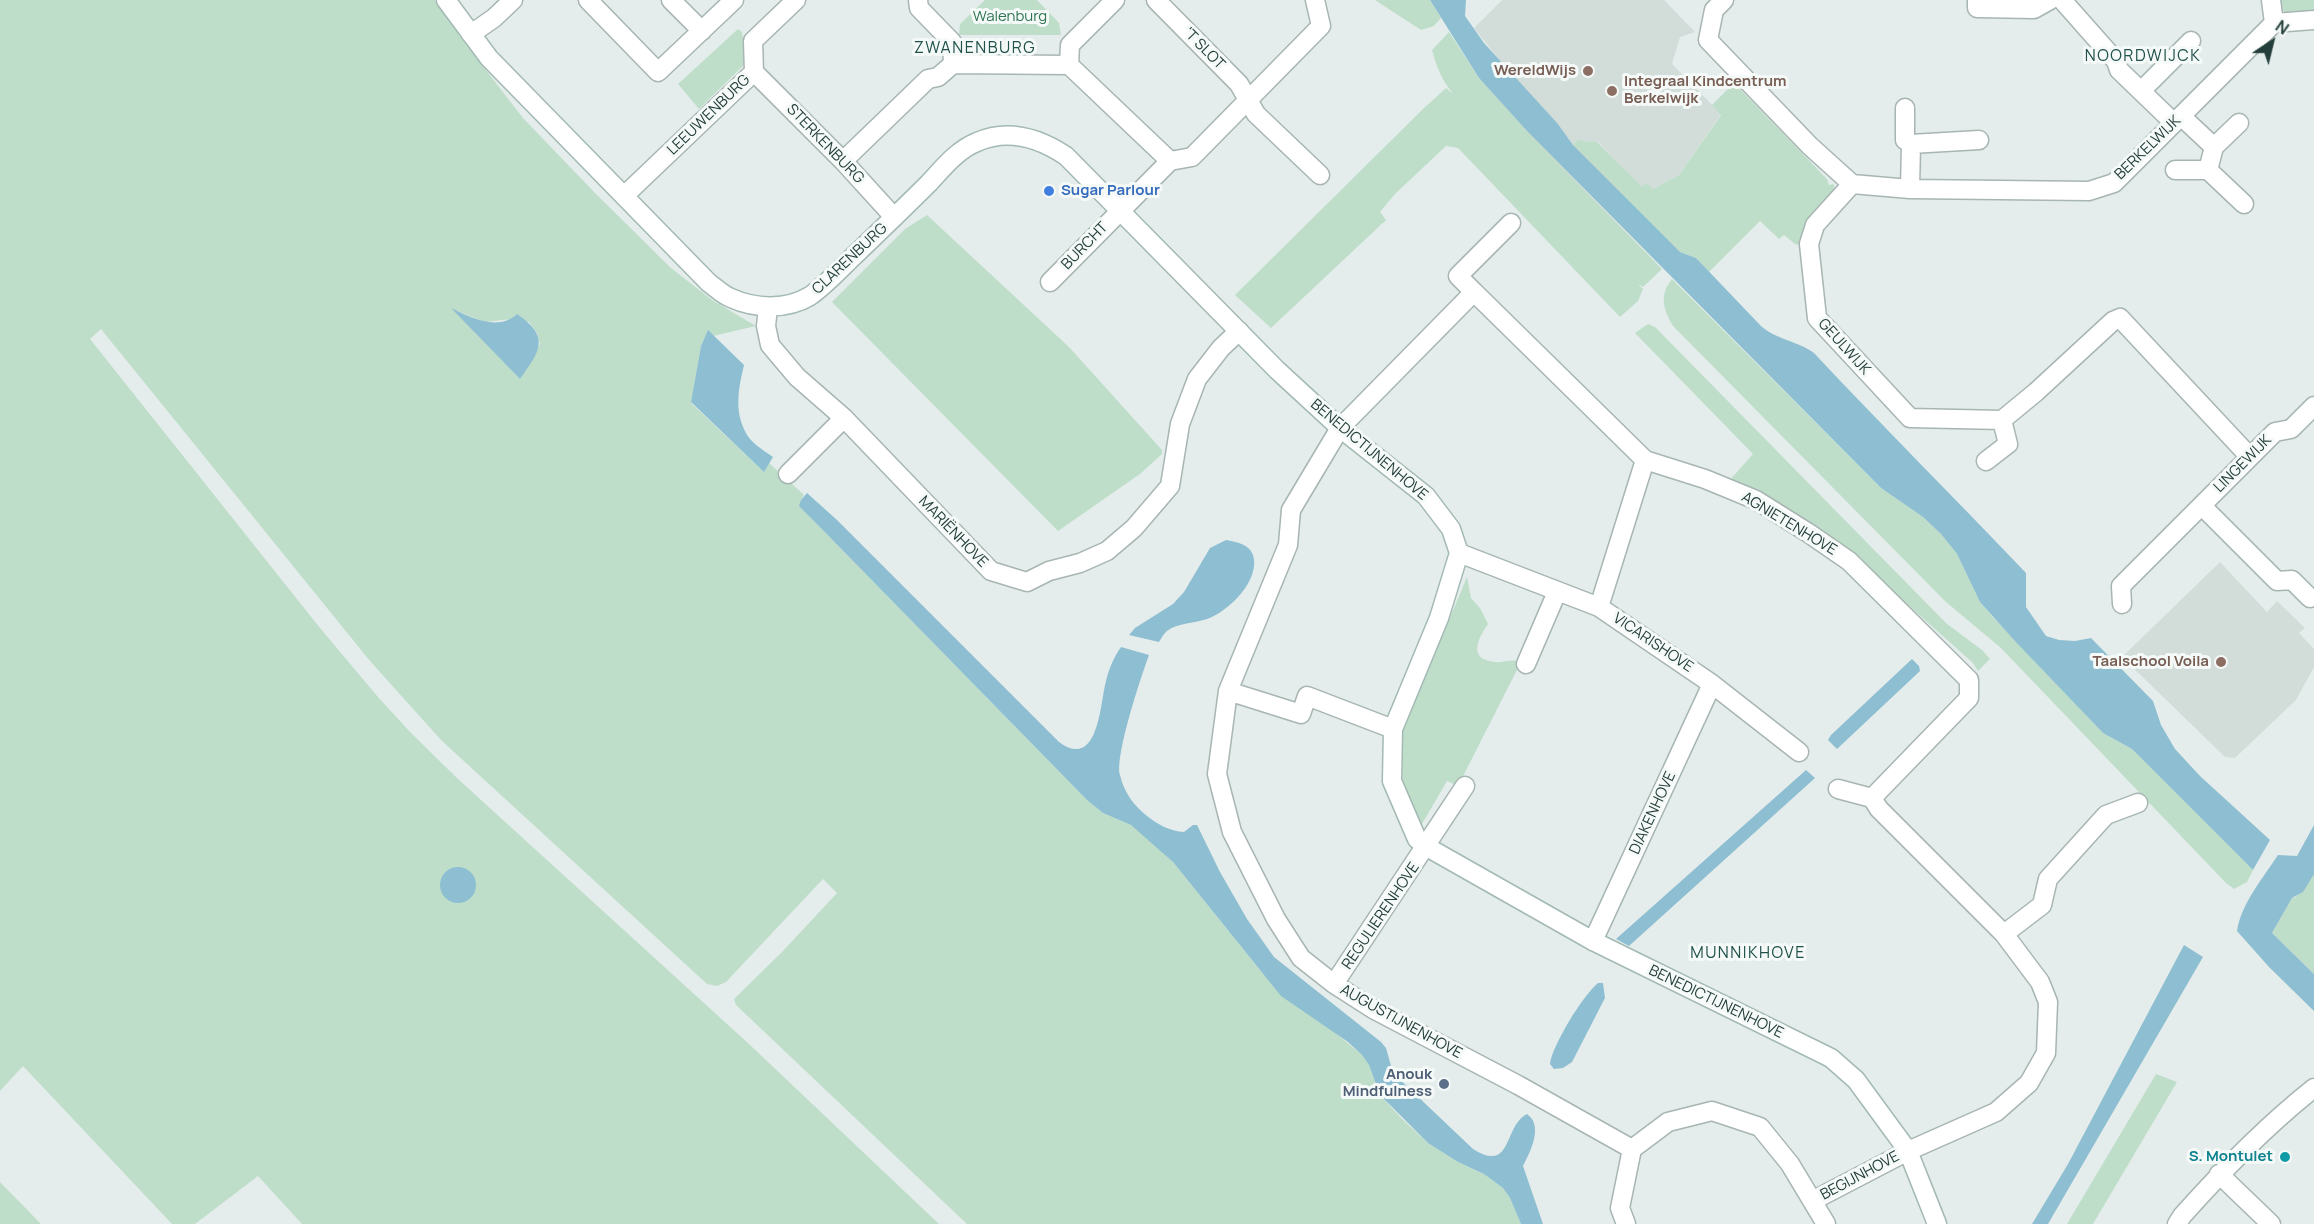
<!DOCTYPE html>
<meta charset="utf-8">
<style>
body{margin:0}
#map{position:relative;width:2314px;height:1224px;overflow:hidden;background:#e4edeb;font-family:Manrope,sans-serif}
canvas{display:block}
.north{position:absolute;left:2242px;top:12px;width:60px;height:60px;-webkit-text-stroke:4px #f5faf8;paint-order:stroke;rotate:35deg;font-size:16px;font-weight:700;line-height:24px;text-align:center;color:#243f3b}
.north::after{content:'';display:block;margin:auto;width:21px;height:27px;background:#243f3b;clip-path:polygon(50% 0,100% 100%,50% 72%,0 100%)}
</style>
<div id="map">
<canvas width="2314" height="1224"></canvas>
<div class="north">N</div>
</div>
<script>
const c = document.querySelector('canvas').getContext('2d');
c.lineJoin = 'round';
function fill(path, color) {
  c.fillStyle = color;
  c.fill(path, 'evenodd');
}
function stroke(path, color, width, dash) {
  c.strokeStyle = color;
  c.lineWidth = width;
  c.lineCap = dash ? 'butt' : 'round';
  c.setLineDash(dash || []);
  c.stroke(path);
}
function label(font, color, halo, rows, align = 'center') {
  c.font = font + ' Manrope,sans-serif';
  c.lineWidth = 6;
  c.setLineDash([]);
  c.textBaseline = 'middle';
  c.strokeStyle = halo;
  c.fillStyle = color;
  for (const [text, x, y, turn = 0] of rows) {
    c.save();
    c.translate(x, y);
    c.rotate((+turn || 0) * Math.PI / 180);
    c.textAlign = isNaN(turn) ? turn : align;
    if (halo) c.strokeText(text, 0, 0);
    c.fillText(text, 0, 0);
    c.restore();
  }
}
fill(new Path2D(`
 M 1502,0 L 1664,0 L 1695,32 L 1680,37 L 1672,64 L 1721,114 L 1679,175 L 1653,189 L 1642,188 L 1597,141 L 1586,142 L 1578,139 L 1573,145 L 1558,124 L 1513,77 L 1474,28 Z
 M 2220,562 L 2267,612 L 2277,601 L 2305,628 L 2299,633 L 2314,649 L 2314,667 L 2296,700 L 2235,758 L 2225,757 L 2122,657 Z`), '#d2ddda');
fill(new Path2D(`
 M 0,0 L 435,0 L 461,38 L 523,118 L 596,194 L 671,268 L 712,300 L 756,326 L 713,336 L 708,331 L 701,346 L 691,403 L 764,472 L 769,463 L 804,495 L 801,500 L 810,517 L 1087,800 L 1103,813 L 1131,825 L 1149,839 L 1173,862 L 1260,970 L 1362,1055 L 1369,1065 L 1380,1095 L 1402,1119 L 1428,1143 L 1458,1162 L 1484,1174 L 1503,1188 L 1510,1198 L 1521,1224 L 967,1224 L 736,1005 L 734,999 L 782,952 L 837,893 L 823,879 L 726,982 L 717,986 L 707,984 L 442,741 L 370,661 L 101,329 L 90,339 L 320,628 L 378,697 L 411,733 L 458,779 L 749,1044 L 939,1224 L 302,1224 L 258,1176 L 195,1224 L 172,1224 L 23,1066 L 0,1091 ZM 453,309 L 484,322 L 512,319 L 529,322 L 537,333 L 540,344 L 520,379 Z
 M 985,0 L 1037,0 L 1059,23 L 1061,35 L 959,35 L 960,24 Z
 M 1375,0 L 1430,0 L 1441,18 L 1434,26 L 1421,30 Z
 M 2281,0 L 2314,0 L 2314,10 L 2287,14 L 2283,10 Z
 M 738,29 L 742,32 L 747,62 L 699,109 L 678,84 Z
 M 1449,32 L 1479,78 L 1527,131 L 1662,269 L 1643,287 L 1638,284 L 1643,289 L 1638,301 L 1620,317 L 1458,148 L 1446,146 L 1395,194 L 1380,212 L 1386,220 L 1271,328 L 1235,295 L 1423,109 L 1446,88 L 1453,94 C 1442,80 1437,68 1432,50 Z
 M 1734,83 L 1827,179 L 1829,185 L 1834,184 L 1834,192 L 1805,246 L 1795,244 L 1784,235 L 1779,239 L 1760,221 L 1709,272 L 1696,258 L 1680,252 L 1661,234 L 1573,145 L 1578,139 L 1586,142 L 1596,141 L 1642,187 L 1646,183 L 1653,189 L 1679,175 L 1721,115 L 1712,105 Z
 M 927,215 L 1069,347 L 1162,450 L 1162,454 L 1140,474 L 1058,531 L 832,302 L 905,229 Z
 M 1672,279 L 1881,488 L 1923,517 L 1941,534 L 1957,554 L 1980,602 L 1992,616 L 2103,733 L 2132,749 L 2253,870 L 2247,882 L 2234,889 L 2226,883 L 2001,648 L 1946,602 L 1673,326 C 1663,309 1659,295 1672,279 Z
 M 1648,324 L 1655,327 L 1947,624 L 1982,650 L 1990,659 L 1978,671 L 1973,663 L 1870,571 L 1729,481 L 1753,454 L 1635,333 Z
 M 1467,577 L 1471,598 L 1480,608 L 1488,624 C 1478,639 1467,659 1495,662 C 1504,663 1510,658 1519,662 L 1518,668 L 1458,786 L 1447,781 L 1422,824 L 1410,811 L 1403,790 L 1402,732 Z
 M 2314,873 L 2314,974 L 2272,933 L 2292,898 L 2296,897 Z
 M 2156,1074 L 2177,1082 L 2093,1224 L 2067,1224 Z
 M 0,1182 L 41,1224 L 0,1224 Z`), '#bedeca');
fill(new Path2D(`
 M 1430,0 L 1466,0 L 1465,16 L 1484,43 L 1558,124 L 1573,145 L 1680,252 L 1696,258 L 1761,326 C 1777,340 1798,341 1814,353 C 1884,428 1956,499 2026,573 L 2026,607 L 2046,636 L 2059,640 L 2075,641 L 2091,638 L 2153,701 L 2161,725 L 2175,749 L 2200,776 L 2270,840 L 2253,870 L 2132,749 L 2103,733 L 2014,640 L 1980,602 L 1957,554 L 1941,534 L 1923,517 L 1881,488 L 1527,131 L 1479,78 Z
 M 451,308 C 470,317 498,332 517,314 C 551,337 540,351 520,379 Z
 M 708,330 L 744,365 C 738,390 733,416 750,439 C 756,446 766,452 773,457 L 764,472 L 691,402 L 701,346 Z
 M 807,493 L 837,520 L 1059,742 C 1099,771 1100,703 1106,681 C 1109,668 1114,657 1121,647 L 1149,655 C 1141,677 1115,755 1120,775 C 1124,792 1133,805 1147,816 C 1159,825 1169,831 1184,832 L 1193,825 L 1197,825 L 1220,872 L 1247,919 L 1274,957 L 1381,1042 L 1386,1048 L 1393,1073 L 1473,1149 C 1513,1174 1503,1126 1527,1114 C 1544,1126 1530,1152 1523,1166 L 1543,1224 L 1521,1224 L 1510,1198 L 1503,1188 L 1484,1174 L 1458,1162 L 1428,1143 L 1380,1095 L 1369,1065 L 1362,1055 L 1348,1042 L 1281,996 L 1173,862 L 1131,825 L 1103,813 L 1087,800 L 810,517 L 799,506 L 801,500 Z
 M 1226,540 C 1237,542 1249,544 1253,555 C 1261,580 1228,612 1207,619 C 1196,623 1177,623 1167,631 C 1164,633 1161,639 1159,642 L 1129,635 L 1135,628 L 1173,604 L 1184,592 L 1210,548 Z
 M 1912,659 L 1919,666 L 1920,671 L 1837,749 L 1828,740 L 1831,735 Z
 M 1806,770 L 1815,778 L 1629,946 L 1616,939 Z
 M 2314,825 L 2314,874 L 2303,892 L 2292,898 L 2272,933 L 2314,974 L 2314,1011 L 2269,967 L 2237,931 C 2241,904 2263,878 2278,855 L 2297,856 Z
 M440 885a18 18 0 1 1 36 0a18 18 0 1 1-36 0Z
 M 2184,945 L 2203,957 L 2048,1224 L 2032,1224 L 2068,1164 Z
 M 1598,983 L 1603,983 L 1605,998 L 1572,1062 L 1563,1068 L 1554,1069 L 1550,1064 C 1552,1046 1583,995 1598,983 Z`), '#8ebed1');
const street = new Path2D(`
 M 588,0 L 658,72 L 734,0
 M 671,0 L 702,31
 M 918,0 L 919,8 L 952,42 L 953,64
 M 1156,0 L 1239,84 L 1256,114 L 1320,175
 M 1724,0 L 1714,10 L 1708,40 L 1810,146 L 1852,184 L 1910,189 L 2089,191 L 2114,183 L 2274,23 L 2314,20
 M 1977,0 L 1977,8 L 2034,9 L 2050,0
 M 2062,0 L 2116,61 L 2119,70 L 2174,123
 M 2271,0 L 2274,23
 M 471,34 L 494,18 L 513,0
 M 1069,65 L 1070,45 L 1115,0
 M 754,72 L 843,161 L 894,217
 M 2141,91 L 2191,41
 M 1905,108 L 1905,140 L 1911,144 L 1979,140
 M 2181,116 L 2214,147 L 2208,170 L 2244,204
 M 2214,147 L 2239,123
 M 843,161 L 928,79 L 938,77 L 953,64 L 1069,65 L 1170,161
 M 2175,170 L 2208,170
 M 1852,184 L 1815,225 L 1809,244 L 1817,318 L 1910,418 L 2002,420 L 2036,392 L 2113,321 L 2120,318 L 2250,457
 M 1910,189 L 1911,144
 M 625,195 L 754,72 L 753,41 L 796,0
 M 1050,282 L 1170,161 L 1192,157 L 1321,26 L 1315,0
 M 1474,292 L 1458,276 L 1511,223
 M 768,307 L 766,326 L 770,345 L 797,377 L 844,418 L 991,571 L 1027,582 L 1049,571 L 1080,563 L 1107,551 L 1134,528 L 1170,486 L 1180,424 L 1197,379 L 1221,348 L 1239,331
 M 1645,460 L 1599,607 L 1712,684 L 1799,752
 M 1986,461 L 2008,444 L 2002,420
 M 788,474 L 844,418
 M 2202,506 L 2277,581 L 2292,580 L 2310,598
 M 1459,553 L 1599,607
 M 2122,604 L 2121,586 L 2275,432 L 2291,429 L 2314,406
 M 1526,664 L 1557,592
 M 1228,691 L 1301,714 L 1307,696 L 1393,729
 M 1838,789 L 1872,798
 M 2004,934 L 2042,905 L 2048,879 L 2106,815 L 2138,803
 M 1593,941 L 1712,684
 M 1334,984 L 1465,786
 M 1632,1149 L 1518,1085 L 1373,1009 L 1334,984 L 1301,958 L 1276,919 L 1232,832 L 1217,774 L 1228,691 L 1288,545 L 1291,510 L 1340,428 L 1474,292 L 1645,460 L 1705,479 L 1756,500 L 1807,532 L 1849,561 L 1969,680 L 1969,698 L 1872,798 L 1879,809 L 2004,934 L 2040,982 L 2048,1002 L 2046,1053 L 2029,1083 L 1996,1112 L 1908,1151 L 1812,1201
 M 2219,1174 L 2271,1224
 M 1626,1224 L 1620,1208 L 1632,1149 L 1668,1122 L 1712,1111 L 1760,1127 L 1790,1164 L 1826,1224
 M 2177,1224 L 2182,1216 C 2223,1170 2266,1126 2314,1088`);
const secondary = new Path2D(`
 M 446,0 L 489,58 L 709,283 C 716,288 723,295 731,298 C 755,309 787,310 810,296 C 827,284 842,267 857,253 C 881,230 905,207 929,183 C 943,168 957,150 977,142 C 1009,128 1039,138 1066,156 L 1277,370 L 1340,428 L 1426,496 L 1451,529 L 1459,553 L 1439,618 L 1393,729 L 1392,781 L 1417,839 L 1427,847 L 1593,941 L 1831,1058 L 1856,1080 L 1908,1151 L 1937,1224`);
stroke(street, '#a7b5b3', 21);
stroke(secondary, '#a3b9b4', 21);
stroke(street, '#fff', 18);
stroke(secondary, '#fff', 18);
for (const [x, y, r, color] of [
 [1588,71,6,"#8d6e63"],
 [1612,91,6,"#8d6e63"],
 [1049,191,6,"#3f7fe0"],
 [2221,662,6,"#8d6e63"],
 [1444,1084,6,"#5c6f8a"],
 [2285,1157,6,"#0f9aa8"]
]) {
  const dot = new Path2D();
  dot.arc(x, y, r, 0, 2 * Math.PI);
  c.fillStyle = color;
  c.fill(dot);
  stroke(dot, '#f5faf8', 2);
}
label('15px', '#2e7653', '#f5faf8', [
 ["Walenburg",1010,17]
]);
label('15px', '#243f3b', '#f5faf8', [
 ["'T SLOT",1204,49,45],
 ["LEEUWENBURG",709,115,-44],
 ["STERKENBURG",825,144,46],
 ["BERKELWIJK",2148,148,-44],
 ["BURCHT",1085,246,-46],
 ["CLARENBURG",850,259,-43],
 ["GEULWIJK",1844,347,48],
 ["BENEDICTIJNENHOVE",1369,450,40],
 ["LINGEWIJK",2243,464,-45],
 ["AGNIETENHOVE",1789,524,31],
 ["MARIËNHOVE",953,532,46],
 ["VICARISHOVE",1653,643,34],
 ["DIAKENHOVE",1653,813,-65],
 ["REGULIERENHOVE",1381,916,-56],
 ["BENEDICTIJNENHOVE",1716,1002,26],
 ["AUGUSTIJNENHOVE",1401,1022,29],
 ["BEGIJNHOVE",1860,1176,-28]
]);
label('bold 15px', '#785e54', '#f5faf8', [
 ["WereldWijs",1576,71],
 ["Integraal Kindcentrum",1624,82,"left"],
 ["Berkelwijk",1624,99,"left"],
 ["Taalschool Voila",2209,662]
], 'right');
label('bold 15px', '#366cbe', '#f5faf8', [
 ["Sugar Parlour",1061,191]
], 'left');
label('bold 15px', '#4e5e75', '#f5faf8', [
 ["Anouk",1432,1075],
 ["Mindfulness",1432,1092]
], 'right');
label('bold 15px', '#0d838f', '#f5faf8', [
 ["S. Montulet",2273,1157]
], 'right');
c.letterSpacing = '1.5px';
label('16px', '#20514b', '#f5faf8', [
 ["ZWANENBURG",975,49],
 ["NOORDWIJCK",2143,57],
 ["MUNNIKHOVE",1748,954]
]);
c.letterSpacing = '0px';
</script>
